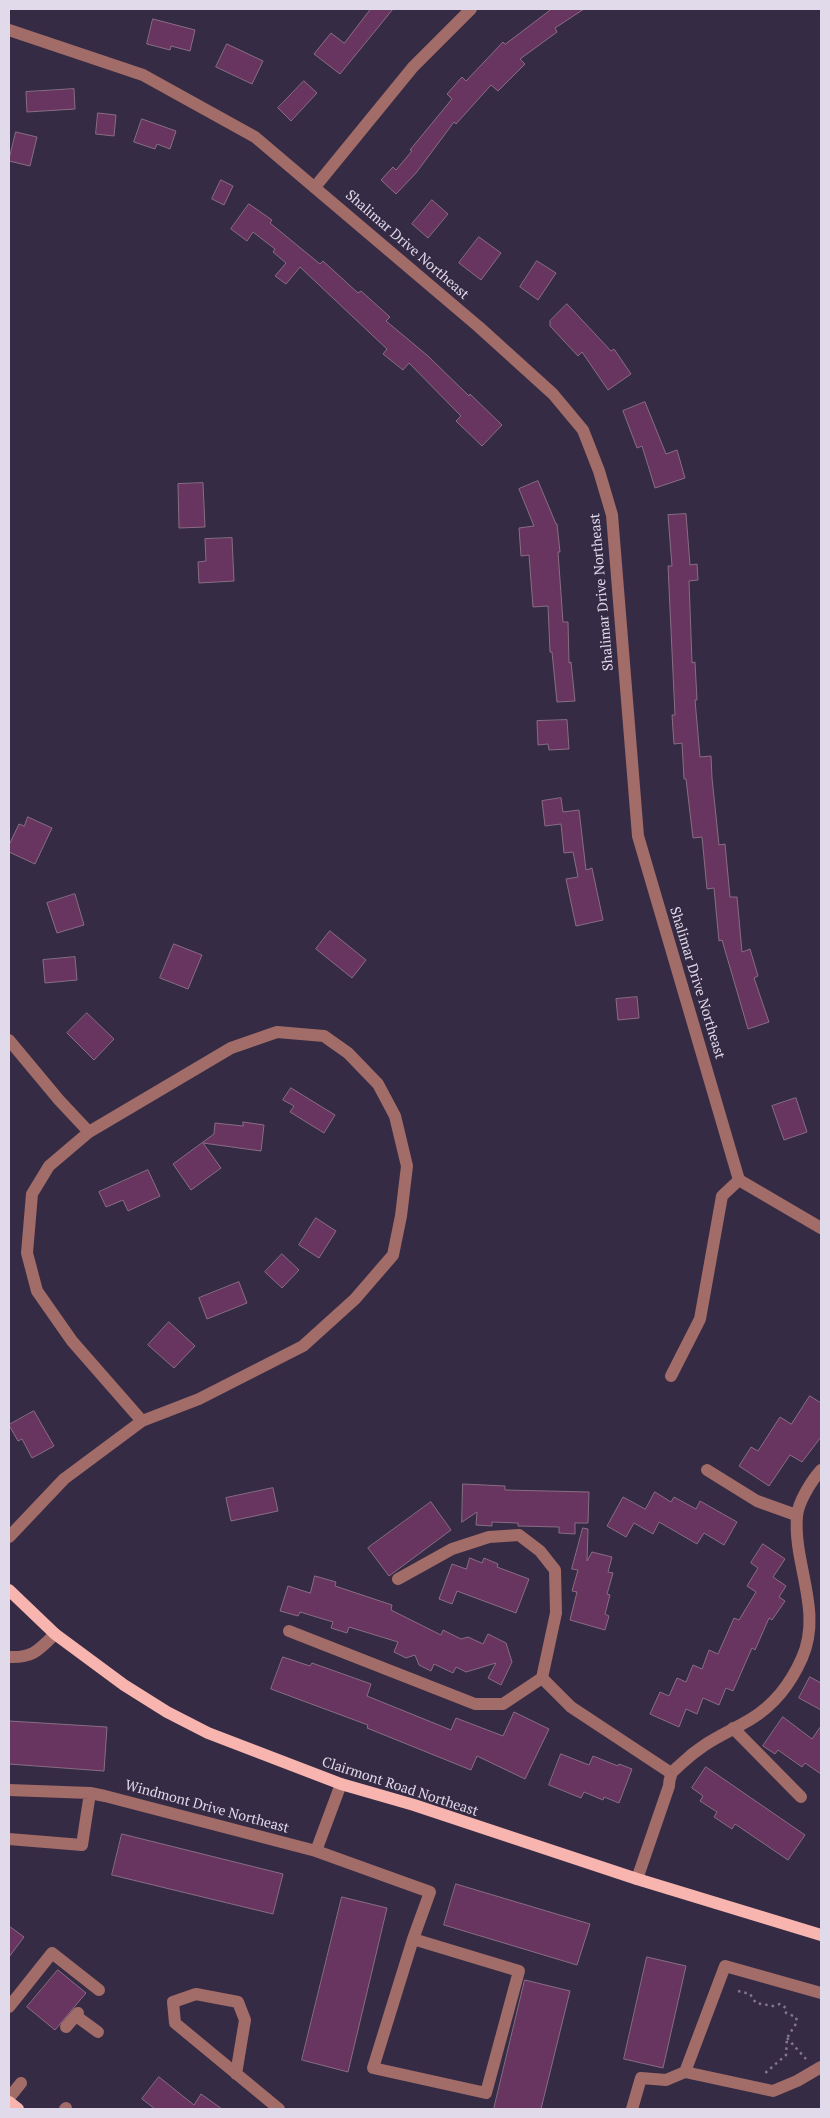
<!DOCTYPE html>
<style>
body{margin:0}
#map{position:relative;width:830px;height:2118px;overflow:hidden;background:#362b44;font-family:"PT Serif",serif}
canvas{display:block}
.frame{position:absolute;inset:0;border:10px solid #e1daea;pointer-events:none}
</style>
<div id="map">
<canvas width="830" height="2118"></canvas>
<div class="frame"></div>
</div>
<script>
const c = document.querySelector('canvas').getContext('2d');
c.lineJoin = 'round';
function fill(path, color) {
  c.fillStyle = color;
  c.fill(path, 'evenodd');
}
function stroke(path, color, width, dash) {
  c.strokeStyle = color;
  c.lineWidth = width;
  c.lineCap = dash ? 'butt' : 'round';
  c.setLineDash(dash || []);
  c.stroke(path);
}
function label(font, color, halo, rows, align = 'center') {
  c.font = font + ' "PT Serif",serif';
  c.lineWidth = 4;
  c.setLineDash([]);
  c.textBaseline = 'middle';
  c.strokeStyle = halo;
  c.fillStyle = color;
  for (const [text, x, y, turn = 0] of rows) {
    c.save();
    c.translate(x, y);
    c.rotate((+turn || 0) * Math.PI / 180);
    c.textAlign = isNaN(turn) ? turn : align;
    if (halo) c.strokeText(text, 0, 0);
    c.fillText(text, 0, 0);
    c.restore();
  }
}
const building = new Path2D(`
 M 371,9 L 393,9 L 340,74 L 314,54 L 331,33 L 344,43 Z
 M 552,9 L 584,9 L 555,28 L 557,32 L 520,59 L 525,64 L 498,91 L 491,85 L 456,124 L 454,122 L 416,173 L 396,194 L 381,180 L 393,167 L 396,170 L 412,151 L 410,150 L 452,99 L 447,94 L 462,77 L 466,81 L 503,42 L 505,44 Z
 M 153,19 L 195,30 L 190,51 L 171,46 L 170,50 L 147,44 Z
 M 227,44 L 263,61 L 252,84 L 216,67 Z
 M 304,81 L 317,93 L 291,121 L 278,108 Z
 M 74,89 L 75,109 L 27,112 L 26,92 Z
 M 98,113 L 116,115 L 114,136 L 96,134 Z
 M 142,119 L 176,131 L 170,149 L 157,144 L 155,149 L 134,142 Z
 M 16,132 L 37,137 L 30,166 L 9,161 Z
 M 221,180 L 233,186 L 224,205 L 212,199 Z
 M 432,200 L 448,214 L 428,238 L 412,224 Z
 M 249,204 L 272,220 L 270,223 L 320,264 L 323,261 L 358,293 L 361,291 L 390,317 L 386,321 L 428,356 L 469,396 L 470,394 L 502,425 L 482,446 L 456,421 L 461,416 L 409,363 L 403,370 L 383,354 L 387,349 L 300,267 L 286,284 L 275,276 L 286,263 L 273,252 L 275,249 L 253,232 L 247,241 L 231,229 Z
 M 479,237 L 501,253 L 481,280 L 459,263 Z
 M 537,261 L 556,273 L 538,300 L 520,287 Z
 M 567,304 L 611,351 L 614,349 L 631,374 L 608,390 L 582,352 L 578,356 L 550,326 L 550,321 Z
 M 645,402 L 666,454 L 677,450 L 685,478 L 655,488 L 642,446 L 637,448 L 623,411 Z
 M 538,481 L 556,524 L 557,524 L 560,552 L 558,552 L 563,622 L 568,622 L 569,663 L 571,662 L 575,701 L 557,702 L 552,652 L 550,652 L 548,606 L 533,607 L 529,555 L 521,556 L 519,528 L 534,526 L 519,489 Z
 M 203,483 L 205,527 L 179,528 L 178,484 Z
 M 686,514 L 690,565 L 697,564 L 698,580 L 689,581 L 692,663 L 695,662 L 697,700 L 695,700 L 700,757 L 711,756 L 712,778 L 719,845 L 725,844 L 730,897 L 737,897 L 742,952 L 750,949 L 758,976 L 754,978 L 769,1022 L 748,1029 L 722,940 L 719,941 L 714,888 L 707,889 L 702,837 L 693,838 L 686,779 L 684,779 L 682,743 L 674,744 L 672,715 L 675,715 L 668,566 L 672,566 L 668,515 Z
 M 232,538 L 234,581 L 199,583 L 198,562 L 206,561 L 205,539 Z
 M 567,720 L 569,749 L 549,750 L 548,744 L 538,745 L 537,721 Z
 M 561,798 L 563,812 L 579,810 L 586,870 L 592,868 L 603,920 L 576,926 L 566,879 L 578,877 L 573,852 L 564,853 L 561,824 L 545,826 L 542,801 Z
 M 28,817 L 52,828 L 35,864 L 9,852 L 9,845 L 19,824 L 24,826 Z
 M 75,894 L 84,925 L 57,933 L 47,903 Z
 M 330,931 L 366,960 L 352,978 L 316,949 Z
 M 174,944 L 202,955 L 188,989 L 160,978 Z
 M 75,957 L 77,980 L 45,983 L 43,960 Z
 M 637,997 L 639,1018 L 618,1020 L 616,999 Z
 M 87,1013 L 114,1039 L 94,1060 L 67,1033 Z
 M 291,1088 L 335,1115 L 324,1133 L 290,1112 L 294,1106 L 283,1100 Z
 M 796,1098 L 807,1132 L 784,1140 L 772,1106 Z
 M 243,1122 L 264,1125 L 261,1151 L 203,1143 L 221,1168 L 191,1190 L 173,1164 L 214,1134 L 215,1123 L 243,1126 Z
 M 148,1170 L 160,1196 L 128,1211 L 123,1200 L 106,1207 L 99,1192 Z
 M 316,1218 L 336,1231 L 319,1258 L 299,1245 Z
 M 282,1254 L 299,1270 L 282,1288 L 265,1272 Z
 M 239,1282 L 247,1303 L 207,1319 L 199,1298 Z
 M 169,1322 L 195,1346 L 174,1368 L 148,1345 Z
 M 810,1396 L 821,1403 L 821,1437 L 802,1462 L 790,1455 L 769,1486 L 739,1466 L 751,1447 L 758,1451 L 780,1417 L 791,1424 Z
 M 34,1411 L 54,1446 L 32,1458 L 22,1439 L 18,1441 L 9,1425 Z
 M 463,1484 L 505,1486 L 505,1490 L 589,1492 L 588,1523 L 575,1523 L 575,1534 L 559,1533 L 559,1527 L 518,1526 L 518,1523 L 492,1522 L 492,1526 L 476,1525 L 477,1512 L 462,1522 Z
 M 273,1488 L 278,1511 L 231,1521 L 226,1498 Z
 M 655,1492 L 671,1502 L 674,1497 L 696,1509 L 700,1501 L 737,1522 L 724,1545 L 704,1533 L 697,1544 L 659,1522 L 653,1534 L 634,1523 L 626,1537 L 607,1526 L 623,1497 L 645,1509 Z
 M 431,1502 L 451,1530 L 389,1576 L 368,1548 Z
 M 583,1528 L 588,1529 L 587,1561 L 592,1552 L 612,1557 L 608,1572 L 613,1573 L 607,1594 L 610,1595 L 605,1614 L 609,1616 L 605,1630 L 570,1620 L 577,1592 L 572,1591 L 578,1570 L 572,1569 Z
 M 763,1544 L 785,1559 L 773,1577 L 786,1586 L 779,1597 L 785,1601 L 772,1620 L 769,1618 L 755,1650 L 752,1648 L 733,1691 L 726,1688 L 719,1705 L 703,1698 L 697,1714 L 686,1709 L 679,1727 L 650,1714 L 660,1692 L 669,1696 L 677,1678 L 686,1682 L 693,1665 L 702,1669 L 709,1650 L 718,1654 L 734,1618 L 739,1620 L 756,1592 L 747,1586 L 758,1568 L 751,1563 Z
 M 470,1558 L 482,1563 L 484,1558 L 498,1564 L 497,1567 L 529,1579 L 516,1613 L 457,1591 L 452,1604 L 439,1599 L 452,1564 L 466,1569 Z
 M 315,1576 L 336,1582 L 335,1586 L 392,1605 L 391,1610 L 441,1635 L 443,1630 L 461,1639 L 468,1637 L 483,1644 L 488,1634 L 506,1643 L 512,1662 L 501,1685 L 488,1678 L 496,1663 L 466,1672 L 456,1667 L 453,1673 L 434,1664 L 431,1671 L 419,1665 L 415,1655 L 406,1658 L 394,1652 L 398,1642 L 349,1627 L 347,1633 L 331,1628 L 333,1622 L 300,1612 L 298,1616 L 280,1611 L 288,1586 L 310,1593 Z
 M 283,1657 L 310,1666 L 312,1663 L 371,1684 L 367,1696 L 451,1730 L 456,1718 L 503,1736 L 514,1712 L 549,1729 L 525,1779 L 477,1756 L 471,1770 L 367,1728 L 368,1725 L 271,1689 Z
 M 810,1677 L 821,1683 L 821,1710 L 799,1698 Z
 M 783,1717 L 812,1739 L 821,1726 L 821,1774 L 805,1763 L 802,1767 L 778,1750 L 775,1754 L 763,1746 Z
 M 9,1721 L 107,1727 L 104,1771 L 9,1764 Z
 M 561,1754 L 589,1765 L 593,1756 L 618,1766 L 619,1764 L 632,1769 L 619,1803 L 604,1797 L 603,1800 L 584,1792 L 581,1798 L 549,1785 Z
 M 706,1767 L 805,1835 L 788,1860 L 735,1824 L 732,1829 L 714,1817 L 717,1812 L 700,1801 L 703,1796 L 692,1788 Z
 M 122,1834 L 283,1874 L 273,1914 L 112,1875 Z
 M 456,1884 L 590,1924 L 577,1965 L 444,1925 Z
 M 342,1897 L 387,1908 L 348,2072 L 302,2060 Z
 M 9,1926 L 24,1937 L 9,1957 Z
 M 647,1957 L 686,1966 L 663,2068 L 624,2059 Z
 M 58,1970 L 86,1993 L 55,2030 L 27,2007 Z
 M 525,1980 L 570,1991 L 541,2109 L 494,2109 Z
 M 159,2077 L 194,2105 L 201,2094 L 222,2109 L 155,2109 L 142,2099 Z`);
fill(building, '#683561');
stroke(building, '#886d83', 1);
stroke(new Path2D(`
 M 738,1991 L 750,1994 L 756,2003 L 773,2006 L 780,2004 L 786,2008 L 786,2013 L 796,2017 L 797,2022 L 787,2038 L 786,2055 L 764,2074
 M 787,2038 L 806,2059`), '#80778c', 2.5, [2.5, 4]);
stroke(new Path2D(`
 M 9,30 L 143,75 L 255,137 L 479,327 L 553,394 L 583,430 L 599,471 L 612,515 L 638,836 L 739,1180
 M 315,187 L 413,67 L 471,9
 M 277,1032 L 324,1036 L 348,1053 L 378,1084 L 395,1116 L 407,1166 L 401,1216 L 393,1255 L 355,1299 L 303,1346 L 199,1399 L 142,1421 L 72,1341 L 37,1291 L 27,1253 L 32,1194 L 49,1166 L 89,1132 L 231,1048 Z
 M 9,1040 L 59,1100 L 89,1132
 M 739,1180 L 821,1228
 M 671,1376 L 700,1319 L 722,1196 L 739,1180
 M 707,1470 L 757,1501 L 796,1515
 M 9,1537 L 64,1479 L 142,1421
 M 289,1631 L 475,1704 L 503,1704 L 542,1678 L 556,1613 L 555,1570 L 540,1551 L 519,1535 L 489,1537 L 452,1549 L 398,1579
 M 9,1657 C 33,1658 39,1650 55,1634
 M 542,1678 L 571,1707 L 671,1773
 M 733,1728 L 801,1797
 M 341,1784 L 316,1851 L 430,1892 L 413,1939
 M 9,1790 L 90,1793 L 105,1796 L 316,1851
 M 9,1839 L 82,1845 L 90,1793
 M 637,1879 L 669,1786 C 669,1783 670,1778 671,1775 C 672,1771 678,1767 681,1764 C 705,1741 724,1735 751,1719 C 774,1705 791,1683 802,1658 C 823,1611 793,1564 797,1516 C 798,1502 812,1480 821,1470
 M 413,1939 L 519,1971 L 486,2093 L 373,2068 Z
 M 9,2007 L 52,1953 L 99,1990
 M 76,2016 L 98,2032
 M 66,2027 L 78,2013
 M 685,2072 L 725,1966 L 821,1993
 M 236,2074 L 245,2020 L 238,2002 L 196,1994 L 173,2002 L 175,2023 L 279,2109
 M 9,2098 L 21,2083
 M 65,2109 L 66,2108
 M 632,2109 L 641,2078 L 666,2080 L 685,2072 L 773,2091 L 797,2081 L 821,2067`), '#a26c68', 12);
stroke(new Path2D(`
 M 9,1590 L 55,1634 L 124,1685 L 167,1712 L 208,1733 L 341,1784 L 414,1805 L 637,1879 L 821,1935
 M 9,2102 L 18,2109`), '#f8b5af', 12);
label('14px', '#e1daea', '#362b44', [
 ["Shalimar Drive Northeast",407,245,41],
 ["Shalimar Drive Northeast",602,592,-95],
 ["Shalimar Drive Northeast",697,983,73],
 ["Clairmont Road Northeast",400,1787,18],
 ["Windmont Drive Northeast",207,1807,15]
]);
</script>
